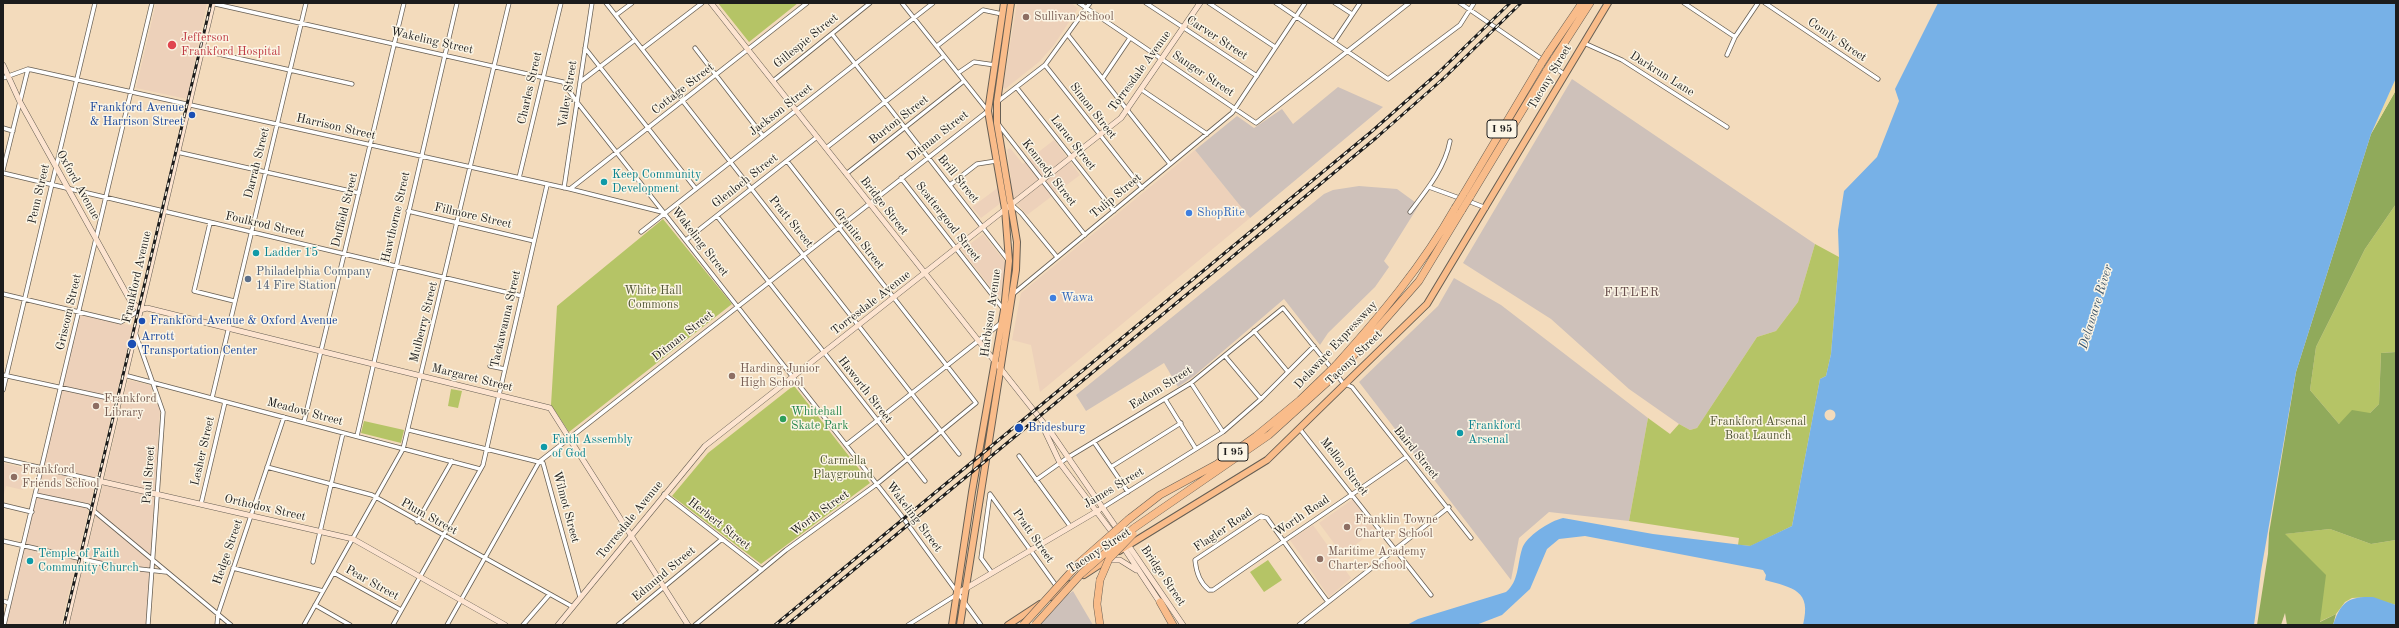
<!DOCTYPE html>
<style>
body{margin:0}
#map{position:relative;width:2399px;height:628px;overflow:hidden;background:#f3dbbc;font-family:"Old Standard TT",serif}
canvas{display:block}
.frame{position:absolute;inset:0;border:4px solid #1c1c1c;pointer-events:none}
</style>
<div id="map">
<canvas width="2399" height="628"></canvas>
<div class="frame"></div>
</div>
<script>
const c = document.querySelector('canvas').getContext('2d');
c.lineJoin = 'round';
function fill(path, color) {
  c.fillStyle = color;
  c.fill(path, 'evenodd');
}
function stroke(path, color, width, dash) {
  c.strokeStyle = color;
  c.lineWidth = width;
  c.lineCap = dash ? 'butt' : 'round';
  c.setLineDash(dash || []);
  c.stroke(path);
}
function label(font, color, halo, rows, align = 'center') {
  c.font = font + ' "Old Standard TT",serif';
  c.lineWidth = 3;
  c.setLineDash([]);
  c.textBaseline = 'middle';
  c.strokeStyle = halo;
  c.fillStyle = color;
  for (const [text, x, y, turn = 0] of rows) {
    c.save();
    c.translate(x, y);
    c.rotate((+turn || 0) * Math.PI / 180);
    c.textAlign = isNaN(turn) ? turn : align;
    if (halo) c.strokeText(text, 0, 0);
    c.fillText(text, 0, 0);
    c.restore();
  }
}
fill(new Path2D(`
 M 156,3 L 207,3 L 187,99 L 136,88 Z
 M 1017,3 L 1071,3 L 1078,8 L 1054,45 L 1039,62 L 1005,89 L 1003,87 Z
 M 1054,140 L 1080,175 L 1027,215 L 1010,196 L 981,218 L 972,207 L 1011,178 L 1007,150 L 1010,148 L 1023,164 Z
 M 1195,150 L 1250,218 L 1040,392 L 1031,345 L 1012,340 L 1021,293 Z
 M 983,234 L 1006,263 L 1001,295 L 998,297 L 962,250 Z
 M 80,314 L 133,326 L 61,625 L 6,625 Z
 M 128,380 L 150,385 L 160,410 L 146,625 L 69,625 Z
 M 3,463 L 28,469 L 23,490 L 6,486 L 3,498 Z
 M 1353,499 L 1375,531 L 1342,554 L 1319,523 Z
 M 1313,525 L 1351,578 L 1329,597 L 1290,540 Z`), '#edd1ba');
fill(new Path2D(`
 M 1572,79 L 1815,244 L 1798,302 L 1776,331 L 1757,337 L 1697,428 L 1690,430 L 1679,424 L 1629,389 L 1551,319 L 1463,263 Z
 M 1338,87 L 1383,107 L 1250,218 L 1195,150 L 1237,116 L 1254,128 L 1282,109 L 1293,124 Z
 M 1359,186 L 1397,189 L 1419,205 L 1384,261 L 1389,267 L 1375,287 L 1328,333 L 1320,345 L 1284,299 L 1194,376 L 1178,387 L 1164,363 L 1086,411 L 1076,395 L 1324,194 L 1333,190 Z
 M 1454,278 L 1501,305 L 1648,418 L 1629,521 L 1549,512 L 1519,538 L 1511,580 L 1359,382 L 1438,306 Z
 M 1073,591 L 1093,625 L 1038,625 L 1057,602 Z`), '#cec1ba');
fill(new Path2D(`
 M 718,3 L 798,3 L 749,42 Z
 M 2396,204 L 2396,352 L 2381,353 L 2379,404 L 2370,413 L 2339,424 L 2310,390 L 2316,347 L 2365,249 Z
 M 663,219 L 732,304 L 569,432 L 551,405 L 557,306 Z
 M 1815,244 L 1839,257 L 1831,354 L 1826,376 L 1820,379 L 1792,526 L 1751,546 L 1738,545 L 1739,538 L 1629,521 L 1648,418 L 1670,434 L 1679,424 L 1690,430 L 1697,428 L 1757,337 L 1776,331 L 1798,302 Z
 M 793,386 L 795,387 L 870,483 L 761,564 L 672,496 L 708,453 Z
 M 451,389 L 462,391 L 458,408 L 448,406 Z
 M 364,421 L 404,430 L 401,443 L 361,433 Z
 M 2330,529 L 2371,544 L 2396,540 L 2396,605 L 2368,597 L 2352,598 L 2345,602 L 2336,614 L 2319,622 L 2284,534 Z
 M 1268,560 L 1282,580 L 1264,592 L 1250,572 Z`), '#b5c466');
fill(new Path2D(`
 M 2396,90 L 2396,204 L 2365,249 L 2316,347 L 2310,390 L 2339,424 L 2352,410 L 2370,413 L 2379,404 L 2381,353 L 2396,352 L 2396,540 L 2371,544 L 2330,529 L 2285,534 L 2326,575 L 2320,622 L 2336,614 L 2333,625 L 2287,625 L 2285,613 L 2281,625 L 2257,625 L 2268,554 L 2269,533 L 2296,372 L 2371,134 Z`), '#90aa5b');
fill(new Path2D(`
 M 2396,78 L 2396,90 L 2371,134 Z`), '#eeda9e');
fill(new Path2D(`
 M 1938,3 L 2396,3 L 2396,78 L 2371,134 L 2296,372 L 2261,571 L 2254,625 L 1803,625 C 1812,590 1793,588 1765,580 L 1766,575 L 1763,570 L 1585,536 L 1559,539 L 1547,549 L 1530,589 L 1502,615 L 1476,625 L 1407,625 L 1418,619 L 1506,592 C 1519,581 1517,565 1522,549 C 1526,536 1550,521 1563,518 L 1653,534 L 1750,546 L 1792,526 L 1820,379 L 1826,376 L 1831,354 L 1839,257 L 1838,230 L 1844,191 L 1877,157 L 1899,101 L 1895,89 Z
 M 2373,597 L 2396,605 L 2396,625 L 2333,625 C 2341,602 2348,596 2373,597 Z`), '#77b1e7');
fill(new Path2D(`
 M1824.5 415a5.5 5.5 0 1 1 11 0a5.5 5.5 0 1 1-11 0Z`), '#f3dbbc');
const street = new Path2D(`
 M 211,3 L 563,82 L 577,102 L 901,515 L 981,625
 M 606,3 L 959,454
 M 1079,3 L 1256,123 L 1409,3
 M 1146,3 L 1257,76
 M 1209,3 L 1275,47
 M 1276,3 L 1388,79 L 1460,25 L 1474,3
 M 1335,3 L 1352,14
 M 1460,3 L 1543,60
 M 1684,3 L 1735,37
 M 1765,3 L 1878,79
 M 616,15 L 632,3
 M 832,34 L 1008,260
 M 1068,35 L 1170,164
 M 1334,42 L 1360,3
 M 1584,43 L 1622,60 L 1727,127
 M 937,46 L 983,10 L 1002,14
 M 585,48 L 696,189
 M 695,48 L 763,136
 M 642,49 L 702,3
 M 201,50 L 352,84
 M 1727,55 L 1735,37 L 1758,3
 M 1550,64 L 1564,74
 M 1045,65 L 1142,188
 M 958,73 L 974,62 L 995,65
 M 3,78 L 28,69 L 570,189 L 662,212
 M 1103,78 L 1130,38
 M 773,81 L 870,3
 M 580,82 L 635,40
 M 1017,88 L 1114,211
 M 1142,90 L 1207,134
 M 997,102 L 1045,65 L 1090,3
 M 999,125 L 1085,235
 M 3,128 L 13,131
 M 826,148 L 944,56
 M 177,152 L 359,193
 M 3,170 L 28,69
 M 3,173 L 522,296
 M 846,174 L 964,81
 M 519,178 L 561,3
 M 901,178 L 1004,310
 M 950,185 L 977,164 L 996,161
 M 1429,187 L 1462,199
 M 564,188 L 592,3
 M 570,189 L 807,3
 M 1468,201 L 1486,208
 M 1011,204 L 1021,213 L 1057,257
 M 408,211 L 534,241
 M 1410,212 C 1426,191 1445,168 1450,141
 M 717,216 L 925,481
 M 210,223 L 194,291 L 234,301
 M 641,232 L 933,3
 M 686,240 L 817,137
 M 3,294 L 121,322 L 140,310
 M 1013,294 L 1232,113 L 1305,3
 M 1254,331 L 1288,372
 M 135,332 L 163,412 L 148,625
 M 1225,356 L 1261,399
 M 490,366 L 505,369
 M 1336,374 L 1343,383 L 1352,387 L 1471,538
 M 3,375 L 118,400
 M 124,375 L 480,469
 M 1191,383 L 1223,432
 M 3,390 L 95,3
 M 212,398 L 306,3
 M 1165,399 L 1196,449
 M 304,422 L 404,3
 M 1299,428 L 1431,595
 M 409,430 L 543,463 L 580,597
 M 357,436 L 457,3
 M 1094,442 L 1128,492
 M 846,445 L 1001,323
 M 1019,456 L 1070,526
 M 3,459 L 99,481
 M 267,467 L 372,495 L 573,607
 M 1111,467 L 1181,423
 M 1036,480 L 1067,458 L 1191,383 L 1283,308 L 1332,369
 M 664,494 L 762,570
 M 990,494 L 1057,587
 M 990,494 L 981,558 L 992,573
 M 36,495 L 88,506 L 231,625
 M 201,504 L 225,402
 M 3,505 L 32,512
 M 1102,508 L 1223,432 L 1261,399 L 1314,346
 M 417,522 L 452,461
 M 3,541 L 113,566 L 166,572
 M 313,562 L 343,433
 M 233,568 L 323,591
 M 334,573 L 401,610
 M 3,601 L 9,603
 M 1328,602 C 1307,574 1287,546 1267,518 L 1261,516 L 1195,560 C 1196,571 1200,583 1209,590 L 1213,590 C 1277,545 1342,502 1406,457
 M 315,605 L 350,625
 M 4,625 L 152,3
 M 217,625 L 218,614 L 284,417
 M 304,625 L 403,449 L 509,3
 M 393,625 L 483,465 L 547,185
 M 447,625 L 539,462 L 988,111 L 902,3
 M 523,625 L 549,595
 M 618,625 L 722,539
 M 695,625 L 786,550 L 877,484 L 976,403 L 787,161
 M 908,625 L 956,595
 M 1299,625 L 1449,507`);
const secondary = new Path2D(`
 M 711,3 L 1050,431 L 1183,625
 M 3,65 L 20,102 L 130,300 L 140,310
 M 140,310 L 147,308 L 550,408 L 688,625
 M 1043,427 L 1060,463 L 1124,548 L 1161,604
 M 99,481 L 353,539 L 505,625
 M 1107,560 L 1120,560 L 1136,570
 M 958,593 L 1099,510
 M 66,625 L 213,3
 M 558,625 L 705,446 L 1121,118 L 1200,3`);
const primary = new Path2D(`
 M 1119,551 L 1267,460 L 1427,304 L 1608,3
 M 1084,575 L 1110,558
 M 1051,597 L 1070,584
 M 952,625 L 972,492 L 1004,310 L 1009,261 L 1005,209 L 988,111 L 1004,3
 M 960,625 L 1016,270 L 1017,242 L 997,123 L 997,102 L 1011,3
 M 1008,625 L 1040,604`);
const highway = new Path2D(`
 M 1548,53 L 1582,3
 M 1554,59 L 1590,3
 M 1463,195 L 1541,64
 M 1470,197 L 1547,70
 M 1336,365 C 1381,315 1422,266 1455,208
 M 1340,371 L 1419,281 L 1462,210
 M 1129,519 L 1160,495 L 1217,464 L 1256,436 L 1300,400 L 1329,372
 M 1134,528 L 1269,435 L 1332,378
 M 1100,580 L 1097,604 L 1100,625
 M 1160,602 L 1173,625`);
stroke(street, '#675f54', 5);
stroke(secondary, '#675f54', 6);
stroke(primary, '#675f54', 8);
stroke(highway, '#675f54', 8);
stroke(street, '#fff', 3.5);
stroke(secondary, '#fde4d0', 5);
stroke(primary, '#f9bc8a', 6);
stroke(highway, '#f9bc8a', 7);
const rail = new Path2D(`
 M 64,625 L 211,3
 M 775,625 L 1371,132 L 1438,73 L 1510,3
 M 787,625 L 1376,138 L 1444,78 L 1521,3`);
stroke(rail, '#1c1c1c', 3);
stroke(rail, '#fcf5e5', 1.5, [4.5]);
const highwayBridge = new Path2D(`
 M 1541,64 L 1548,53
 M 1547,70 L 1554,59
 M 1455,208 L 1463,195
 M 1462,210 L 1470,197
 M 1329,372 L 1336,365
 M 1332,378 L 1340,371
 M 1100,580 L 1109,559 L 1133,534
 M 1023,625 L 1079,563 L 1129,519
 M 1035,625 L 1081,574 L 1134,528`);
stroke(highwayBridge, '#675f54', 8, []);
stroke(highwayBridge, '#f9bc8a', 7);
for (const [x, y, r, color] of [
 [1026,17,4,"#8d6e63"],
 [172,45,5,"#e0444e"],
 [192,115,4,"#1a4fb4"],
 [604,182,4,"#0f9aa8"],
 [1189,213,4,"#3f7fe0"],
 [256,253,4,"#0f9aa8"],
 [248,279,4,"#5c6f8a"],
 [1053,298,4,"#3f7fe0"],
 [142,321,4,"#1a4fb4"],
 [132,344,5,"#1a4fb4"],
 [732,376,4,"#8d6e63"],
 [96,406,4,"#8d6e63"],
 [783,419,4,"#2e9e5b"],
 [1019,428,5,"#1a4fb4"],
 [1460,433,4,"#0f9aa8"],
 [544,447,4,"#0f9aa8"],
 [14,477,4,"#8d6e63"],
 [1347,527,4,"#8d6e63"],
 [1320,559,4,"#8d6e63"],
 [30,561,4,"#0f9aa8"]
]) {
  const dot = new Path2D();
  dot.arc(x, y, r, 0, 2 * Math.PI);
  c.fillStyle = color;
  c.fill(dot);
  stroke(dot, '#fcf5e5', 1.5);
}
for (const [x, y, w] of [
 [1502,129,30],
 [1233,452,30]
]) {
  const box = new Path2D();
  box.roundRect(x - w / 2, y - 9, w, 18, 3);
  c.fillStyle = '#fcf5e5';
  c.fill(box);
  stroke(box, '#1c1c1c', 1);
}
label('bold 11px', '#1c1c1c', null, [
 ["I 95",1502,129],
 ["I 95",1233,452]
]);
label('12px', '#785e54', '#fcf5e5', [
 ["Sullivan School",1034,17],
 ["Harding Junior",740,369],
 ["High School",740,383],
 ["Frankford",104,399],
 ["Library",104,413],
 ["Frankford",22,470],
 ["Friends School",22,484],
 ["Franklin Towne",1355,520],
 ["Charter School",1355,534],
 ["Maritime Academy",1328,552],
 ["Charter School",1328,566]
], 'left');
label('12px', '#be3a42', '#fcf5e5', [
 ["Jefferson",181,38],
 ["Frankford Hospital",181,52]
], 'left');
label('12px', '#1c1c1c', '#fcf5e5', [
 ["Carver Street",1217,38,33],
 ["Comly Street",1837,40,34],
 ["Wakeling Street",432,41,13],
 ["Gillespie Street",806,41,-39],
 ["Torresdale Avenue",1140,71,-54],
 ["Sanger Street",1203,74,34],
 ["Darkrun Lane",1662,74,32],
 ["Tacony Street",1550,77,-59],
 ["Charles Street",530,88,-77],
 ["Cottage Street",683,89,-38],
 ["Valley Street",568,94,-81],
 ["Jackson Street",781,110,-38],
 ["Simon Street",1093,111,52],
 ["Burton Street",899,120,-38],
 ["Harrison Street",336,127,13],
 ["Ditman Street",938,136,-38],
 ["Larue Street",1073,143,52],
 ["Darrah Street",257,163,-76],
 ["Kennedy Street",1049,173,52],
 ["Brill Street",958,179,51],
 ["Glenloch Street",745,181,-38],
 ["Oxford Avenue",78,185,61],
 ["Penn Street",39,194,-77],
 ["Tulip Street",1116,196,-40],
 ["Bridge Street",884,206,52],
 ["Duffield Street",345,210,-76],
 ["Fillmore Street",473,216,13],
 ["Hawthorne Street",396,217,-77],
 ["Pratt Street",791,222,51],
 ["Scattergood Street",948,222,52],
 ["Foulkrod Street",265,225,13],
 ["Granite Street",859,239,52],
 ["Wakeling Street",700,242,52],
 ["Frankford Avenue",137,277,-77],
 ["Torresdale Avenue",871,303,-38],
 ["Griscom Street",69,312,-77],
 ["Harbison Avenue",991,313,-82],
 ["Tackawanna Street",506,319,-77],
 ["Mulberry Street",424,322,-76],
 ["Ditman Street",683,336,-38],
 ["Delaware Expressway",1336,345,-47],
 ["Tacony Street",1354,358,-44],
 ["Margaret Street",472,378,14],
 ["Eadom Street",1161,388,-32],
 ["Haworth Street",865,390,52],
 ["Meadow Street",305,412,15],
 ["Lesher Street",203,451,-77],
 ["Baird Street",1416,453,51],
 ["Mellon Street",1344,467,52],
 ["Paul Street",149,475,-86],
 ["James Street",1114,488,-31],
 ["Wilmot Street",566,507,75],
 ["Orthodox Street",265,508,13],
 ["Worth Street",820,513,-36],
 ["Worth Road",1302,516,-34],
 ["Plum Street",429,517,29],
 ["Wakeling Street",914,517,53],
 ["Torresdale Avenue",630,520,-51],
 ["Herbert Street",719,524,38],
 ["Flagler Road",1223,530,-34],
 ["Pratt Street",1033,536,55],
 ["Tacony Street",1099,551,-33],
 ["Hedge Street",228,552,-71],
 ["Edmund Street",664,574,-40],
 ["Bridge Street",1163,576,56],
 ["Pear Street",372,583,29]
]);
label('12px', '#164399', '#fcf5e5', [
 ["Frankford Avenue",184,108,"right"],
 ["& Harrison Street",184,122,"right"],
 ["Frankford Avenue & Oxford Avenue",150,321],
 ["Arrott",141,337],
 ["Transportation Center",141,351],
 ["Bridesburg",1028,428]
], 'left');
label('12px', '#0d838f', '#fcf5e5', [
 ["Keep Community",612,175],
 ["Development",612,189],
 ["Ladder 15",264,253],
 ["Frankford",1468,426],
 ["Arsenal",1468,440],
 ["Faith Assembly",552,440],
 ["of God",552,454],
 ["Temple of Faith",38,554],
 ["Community Church",38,568]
], 'left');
label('12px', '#366cbe', '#fcf5e5', [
 ["ShopRite",1197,213],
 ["Wawa",1061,298]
], 'left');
label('12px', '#4e5e75', '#fcf5e5', [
 ["Philadelphia Company",256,272],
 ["14 Fire Station",256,286]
], 'left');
label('12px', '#525736', '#fcf5e5', [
 ["White Hall",653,291],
 ["Commons",653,305],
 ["Frankford Arsenal",1758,422],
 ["Boat Launch",1758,436],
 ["Carmella",843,461],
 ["Playground",843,475]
]);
label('12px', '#27864d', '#fcf5e5', [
 ["Whitehall",791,412],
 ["Skate Park",791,426]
], 'left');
c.letterSpacing = '1px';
label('13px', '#684e4d', '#fcf5e5', [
 ["FITLER",1632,293]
]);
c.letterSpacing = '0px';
label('italic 13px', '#40586d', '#fcf5e5', [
 ["Delaware River",2096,307,-73]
]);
</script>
